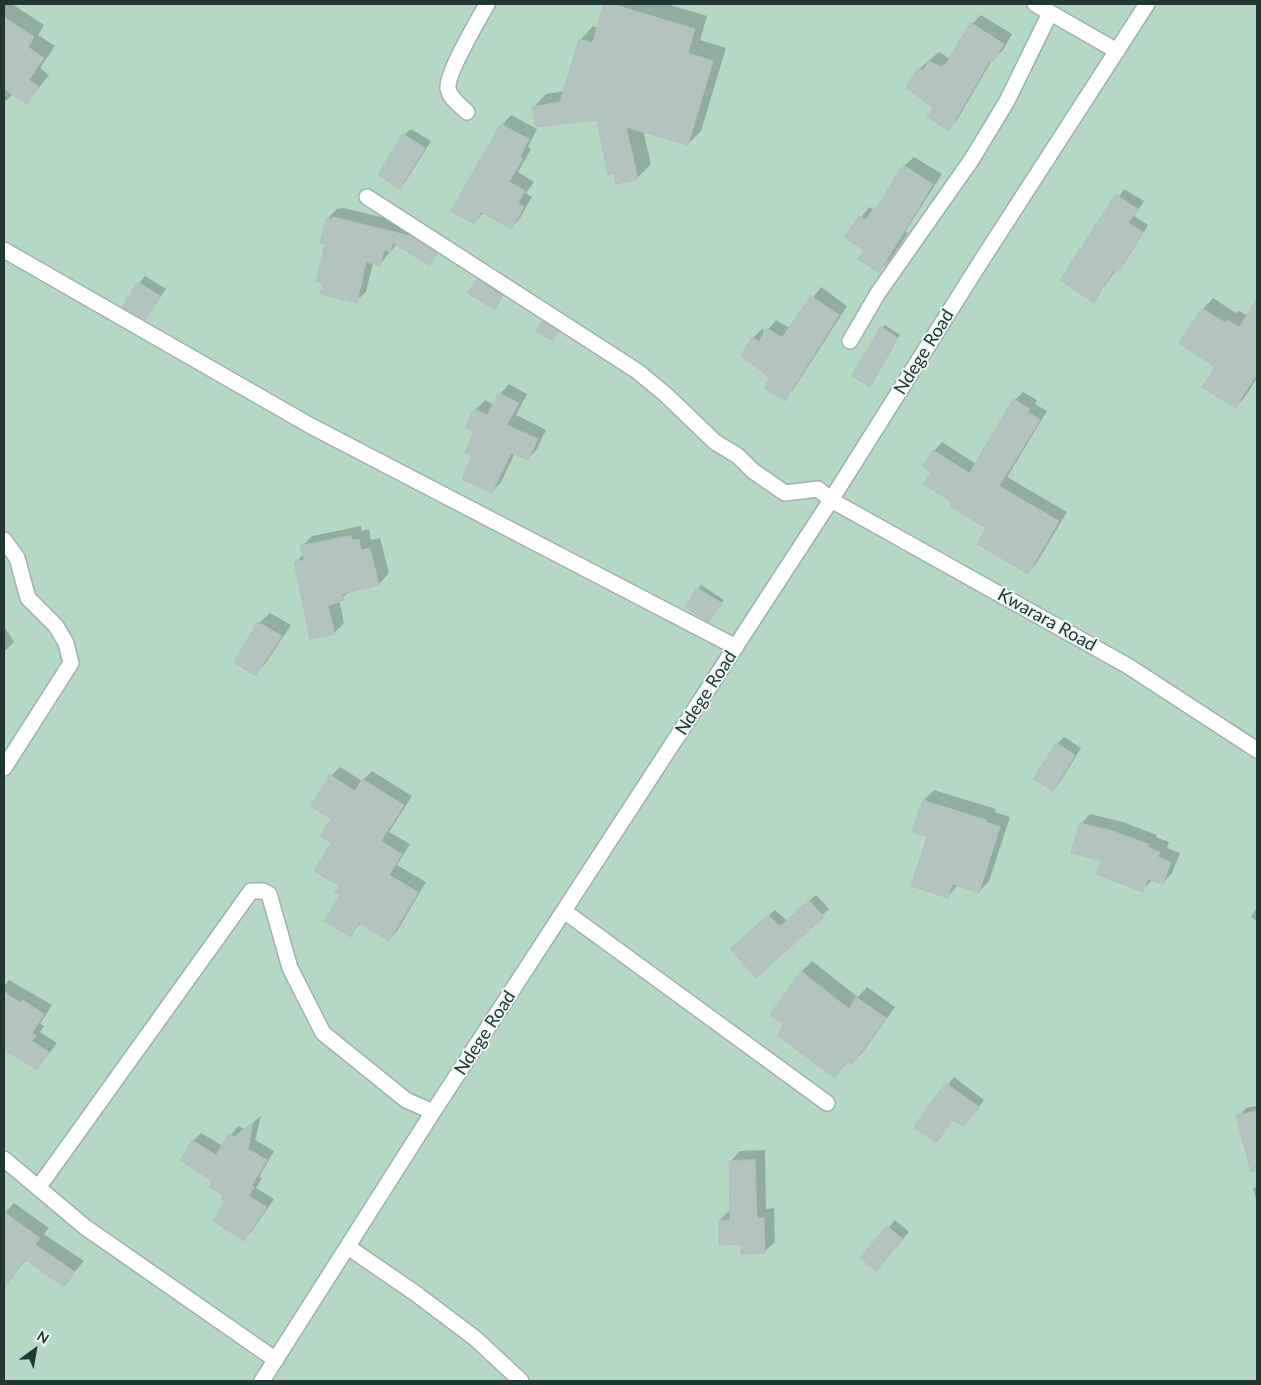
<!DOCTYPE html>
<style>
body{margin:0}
#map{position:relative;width:1261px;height:1385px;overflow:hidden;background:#dde9e5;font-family:Lato,sans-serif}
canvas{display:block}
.frame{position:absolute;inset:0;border:5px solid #203734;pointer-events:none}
.north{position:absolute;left:10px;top:1325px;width:50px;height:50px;-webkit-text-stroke:4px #edf6f2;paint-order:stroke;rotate:32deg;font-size:14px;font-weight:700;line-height:20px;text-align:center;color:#203734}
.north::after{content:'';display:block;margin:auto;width:18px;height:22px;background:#203734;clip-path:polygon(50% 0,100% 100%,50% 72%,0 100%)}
</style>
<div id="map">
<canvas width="1261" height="1385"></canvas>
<div class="frame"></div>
<div class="north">N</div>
</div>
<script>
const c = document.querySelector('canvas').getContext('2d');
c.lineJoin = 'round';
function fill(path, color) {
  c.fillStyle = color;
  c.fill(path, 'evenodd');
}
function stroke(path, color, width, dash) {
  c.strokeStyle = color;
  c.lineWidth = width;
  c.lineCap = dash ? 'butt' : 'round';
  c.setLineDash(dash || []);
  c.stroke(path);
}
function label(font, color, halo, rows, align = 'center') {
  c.font = font + ' Lato,sans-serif';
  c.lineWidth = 4;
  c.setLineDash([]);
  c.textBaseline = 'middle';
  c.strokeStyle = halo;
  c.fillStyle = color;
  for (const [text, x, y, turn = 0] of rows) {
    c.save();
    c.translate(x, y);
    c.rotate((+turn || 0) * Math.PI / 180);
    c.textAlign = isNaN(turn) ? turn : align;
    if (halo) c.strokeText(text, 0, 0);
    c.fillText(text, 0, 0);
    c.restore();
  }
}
fill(new Path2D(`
 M 4,4 L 1257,4 L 1257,1381 L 4,1381 Z`), '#b6d9c5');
fill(new Path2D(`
 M 4,4 L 12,4 L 44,25 L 38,35 L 55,46 L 40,68 L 49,75 L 27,103 L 13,94 L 6,101 L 4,99 Z
 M 605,4 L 667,4 L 707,16 L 700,40 L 726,48 L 701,131 L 688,144 L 643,130 L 651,164 L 637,178 L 598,119 L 533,108 L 546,94 L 564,91 L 580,40 L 593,26 L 598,28 Z
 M 981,15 L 1012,34 L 1002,51 L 992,60 L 957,120 L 948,129 L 934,107 L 919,69 L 939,52 L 950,59 L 972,24 Z
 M 511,115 L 537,129 L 528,147 L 531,149 L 518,172 L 534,182 L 526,193 L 532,197 L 520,218 L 511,228 L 484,212 L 474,223 L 453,211 L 502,125 Z
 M 411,129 L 431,141 L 406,181 L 400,187 L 404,135 Z
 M 914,157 L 942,174 L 905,232 L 908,233 L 888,262 L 879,272 L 866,250 L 846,237 L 869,207 L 874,210 L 882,201 L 904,166 Z
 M 1124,189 L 1144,201 L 1134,216 L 1148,225 L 1124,264 L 1116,270 L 1094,301 L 1062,280 Z
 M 344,208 L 421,227 L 446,243 L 429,264 L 397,244 L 380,264 L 373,263 L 366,292 L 356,301 L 324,282 L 328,218 L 337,209 Z
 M 145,276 L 166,289 L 145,319 L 139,283 Z
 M 481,277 L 505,292 L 497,305 L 478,280 Z
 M 821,287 L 847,306 L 793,390 L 784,399 L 753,338 L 762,329 L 766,332 L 776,320 L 790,328 Z
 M 1213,298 L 1236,313 L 1239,311 L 1248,316 L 1257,301 L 1257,378 L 1245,397 L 1235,407 L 1217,366 L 1203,309 Z
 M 549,315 L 564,324 L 553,339 L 543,321 Z
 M 885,325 L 900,335 L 872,382 L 882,328 Z
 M 509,384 L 527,394 L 516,415 L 546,430 L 537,449 L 528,459 L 515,453 L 501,482 L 492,492 L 474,456 L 475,410 L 485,400 L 494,405 L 500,394 Z
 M 1023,392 L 1037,400 L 1035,404 L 1047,411 L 1007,477 L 1067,512 L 1036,564 L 1028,572 L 987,527 L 954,502 L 933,471 L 934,451 L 942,442 L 976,464 L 1015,400 Z
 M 361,526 L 362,531 L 369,529 L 371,540 L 380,538 L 389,573 L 379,584 L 352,590 L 339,600 L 344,623 L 334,633 L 295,563 L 304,554 L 302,546 L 312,536 Z
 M 701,585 L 724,600 L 709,621 L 687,606 Z
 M 270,613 L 291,625 L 265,664 L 255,674 L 236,661 L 259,623 Z
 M 4,626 L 14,642 L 4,652 Z
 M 1064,737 L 1081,748 L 1060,782 L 1053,789 L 1057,744 Z
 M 340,767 L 362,781 L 372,771 L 412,796 L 389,832 L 410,844 L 397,865 L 426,882 L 397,931 L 388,940 L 361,923 L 350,935 L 333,843 L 331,776 Z
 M 934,790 L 996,809 L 995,812 L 1010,817 L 989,881 L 979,892 L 958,885 L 947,897 L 928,836 L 924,800 Z
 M 1090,814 L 1123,822 L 1157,835 L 1156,837 L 1169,842 L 1167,848 L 1180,853 L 1172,873 L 1163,883 L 1152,880 L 1143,890 L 1103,860 L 1081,824 Z
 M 816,895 L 829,909 L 756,976 L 738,943 L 775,910 L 787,921 Z
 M 1257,907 L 1257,921 L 1251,917 Z
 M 812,961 L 858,997 L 867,987 L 895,1007 L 862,1053 L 852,1063 L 849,1061 L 835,1076 L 786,1025 L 771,1015 L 802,971 Z
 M 9,980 L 52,1005 L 40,1024 L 44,1026 L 40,1032 L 57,1043 L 37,1069 L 4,1049 L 4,986 Z
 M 954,1077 L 984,1100 L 970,1119 L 963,1126 L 954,1119 L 916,1126 Z
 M 1257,1106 L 1257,1137 L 1244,1141 L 1238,1117 L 1246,1108 Z
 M 261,1116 L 255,1140 L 274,1151 L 259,1177 L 262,1178 L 256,1188 L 274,1199 L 252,1231 L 244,1240 L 224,1195 L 193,1141 L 201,1133 L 223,1146 L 238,1126 L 244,1129 Z
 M 765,1150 L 766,1209 L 774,1208 L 775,1242 L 764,1252 L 742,1243 L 720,1220 L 730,1210 L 730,1162 L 740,1151 Z
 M 1257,1186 L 1257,1202 L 1253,1189 Z
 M 14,1203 L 49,1228 L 44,1234 L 84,1261 L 64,1285 L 27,1259 L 12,1276 L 4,1271 L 4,1214 Z
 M 895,1220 L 909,1232 L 882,1263 L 862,1258 Z`), '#0003');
const building = new Path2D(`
 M 604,4 L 612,4 L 695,29 L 688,53 L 713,61 L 688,145 L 626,127 L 638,179 L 616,184 L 614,173 L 608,175 L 597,120 L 536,127 L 532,107 L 560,102 L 579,39 L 592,43 Z
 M 4,17 L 34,37 L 28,47 L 44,58 L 29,80 L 39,87 L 27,104 L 4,89 Z
 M 971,23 L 1004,44 L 993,62 L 990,60 L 949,131 L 927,117 L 933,108 L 906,87 L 918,68 L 923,71 L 929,61 L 941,67 L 945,65 Z
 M 501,124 L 529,139 L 520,157 L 523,158 L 509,182 L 525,191 L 518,203 L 524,207 L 511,229 L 481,212 L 474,224 L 451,211 Z
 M 403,134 L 425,148 L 400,189 L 378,175 Z
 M 903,165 L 933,184 L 879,273 L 858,259 L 864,250 L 844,237 L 859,216 L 866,220 L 874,208 L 876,209 Z
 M 1116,195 L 1138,209 L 1128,223 L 1143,232 L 1118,272 L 1114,270 L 1094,303 L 1060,280 Z
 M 333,217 L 411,236 L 437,253 L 430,266 L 393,243 L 390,252 L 384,250 L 380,266 L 366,262 L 357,303 L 320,294 L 323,283 L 316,282 L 325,244 L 320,243 L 326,218 L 333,219 Z
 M 477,279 L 503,296 L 495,310 L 468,293 Z
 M 138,282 L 160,296 L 145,320 L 122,307 Z
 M 811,296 L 839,315 L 785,401 L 764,388 L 770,378 L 741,355 L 752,337 L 759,342 L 766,328 L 782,337 Z
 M 1257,299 L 1257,374 L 1235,408 L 1202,387 L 1215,367 L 1179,343 L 1202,308 L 1226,323 L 1228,320 L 1239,327 Z
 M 542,321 L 558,331 L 553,341 L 536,331 Z
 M 881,327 L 898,338 L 870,387 L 852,376 Z
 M 499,393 L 519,403 L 507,425 L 538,439 L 528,460 L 511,453 L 492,493 L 462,479 L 472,456 L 465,453 L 474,432 L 465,428 L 474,409 L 487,415 Z
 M 1014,399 L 1030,409 L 1028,412 L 1040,420 L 999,486 L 1059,521 L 1028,574 L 977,544 L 986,528 L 950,506 L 952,502 L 923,484 L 931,472 L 922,466 L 933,450 L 969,473 Z
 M 351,536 L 352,540 L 359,539 L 361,550 L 370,548 L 379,585 L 342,594 L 344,600 L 328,606 L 335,634 L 310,639 L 294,562 L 304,560 L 300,546 Z
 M 697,588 L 722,603 L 709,622 L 685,607 Z
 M 258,622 L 282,636 L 255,676 L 234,662 Z
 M 1056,743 L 1075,755 L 1053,791 L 1034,779 Z
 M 330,775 L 355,791 L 362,779 L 404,805 L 381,841 L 402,854 L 389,875 L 418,892 L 389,941 L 359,923 L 351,937 L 324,921 L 340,895 L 335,892 L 339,886 L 314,871 L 331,843 L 320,836 L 331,819 L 311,806 Z
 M 923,800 L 986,820 L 986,822 L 1000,827 L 979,893 L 952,884 L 948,898 L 911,886 L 927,837 L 912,832 Z
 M 1080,823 L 1113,831 L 1148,844 L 1148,847 L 1160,852 L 1158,857 L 1171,862 L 1163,884 L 1148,879 L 1143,892 L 1096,874 L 1102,861 L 1071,853 Z
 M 809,900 L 824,917 L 756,978 L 730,949 L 768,915 L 780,926 Z
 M 801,971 L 849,1009 L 856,997 L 886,1018 L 852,1065 L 847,1061 L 835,1078 L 777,1035 L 784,1025 L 770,1015 Z
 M 4,992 L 21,1003 L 23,1000 L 44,1014 L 32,1033 L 36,1036 L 32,1041 L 49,1052 L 37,1070 L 4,1049 Z
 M 946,1083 L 979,1107 L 963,1127 L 953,1120 L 936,1143 L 914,1127 Z
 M 1257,1111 L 1257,1171 L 1251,1172 L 1236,1116 Z
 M 253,1122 L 248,1149 L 267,1160 L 252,1185 L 254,1187 L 249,1196 L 267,1207 L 244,1241 L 213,1221 L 225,1201 L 221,1199 L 223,1195 L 209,1187 L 212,1181 L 180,1160 L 192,1140 L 216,1155 L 229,1133 L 234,1137 Z
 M 755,1160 L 757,1218 L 764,1218 L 765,1253 L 741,1254 L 741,1244 L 719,1245 L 719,1220 L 730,1220 L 729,1161 Z
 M 4,1212 L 40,1238 L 35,1244 L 75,1272 L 64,1287 L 25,1259 L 4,1289 Z
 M 887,1226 L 903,1239 L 876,1271 L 860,1258 Z`);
fill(building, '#b3c3be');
stroke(building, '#b0c2bd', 1);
const street = new Path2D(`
 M 1035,4 L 1117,51
 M 467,112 C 460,105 449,98 448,88 C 446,74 479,19 487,4
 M 367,197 L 637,371 L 665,394 L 715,442 L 738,456 L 753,471 L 785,493 L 818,489 L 831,500 L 1128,666 L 1257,750
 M 4,250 L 311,426 L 736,647
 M 850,341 L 878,293 L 972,159 L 1007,101 L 1050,13
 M 4,540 L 17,558 L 28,598 L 56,626 L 66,643 L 71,663 L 4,768
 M 564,911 L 827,1103
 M 4,1159 L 85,1227 L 276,1360
 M 38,1188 L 251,891 L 263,891 L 269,894 L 290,968 L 323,1033 L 406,1100 L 433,1112
 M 348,1247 L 415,1293 L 476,1339 L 521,1381
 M 262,1381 L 433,1112 L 831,500 L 978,266 L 1147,4`);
stroke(street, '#a1b0ac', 18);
stroke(street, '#fff', 15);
label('18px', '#203734', '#edf6f2', [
 ["Ndege Road",924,352,-58],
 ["Kwarara Road",1047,620,29],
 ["Ndege Road",706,693,-57],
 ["Ndege Road",485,1033,-57]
]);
</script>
